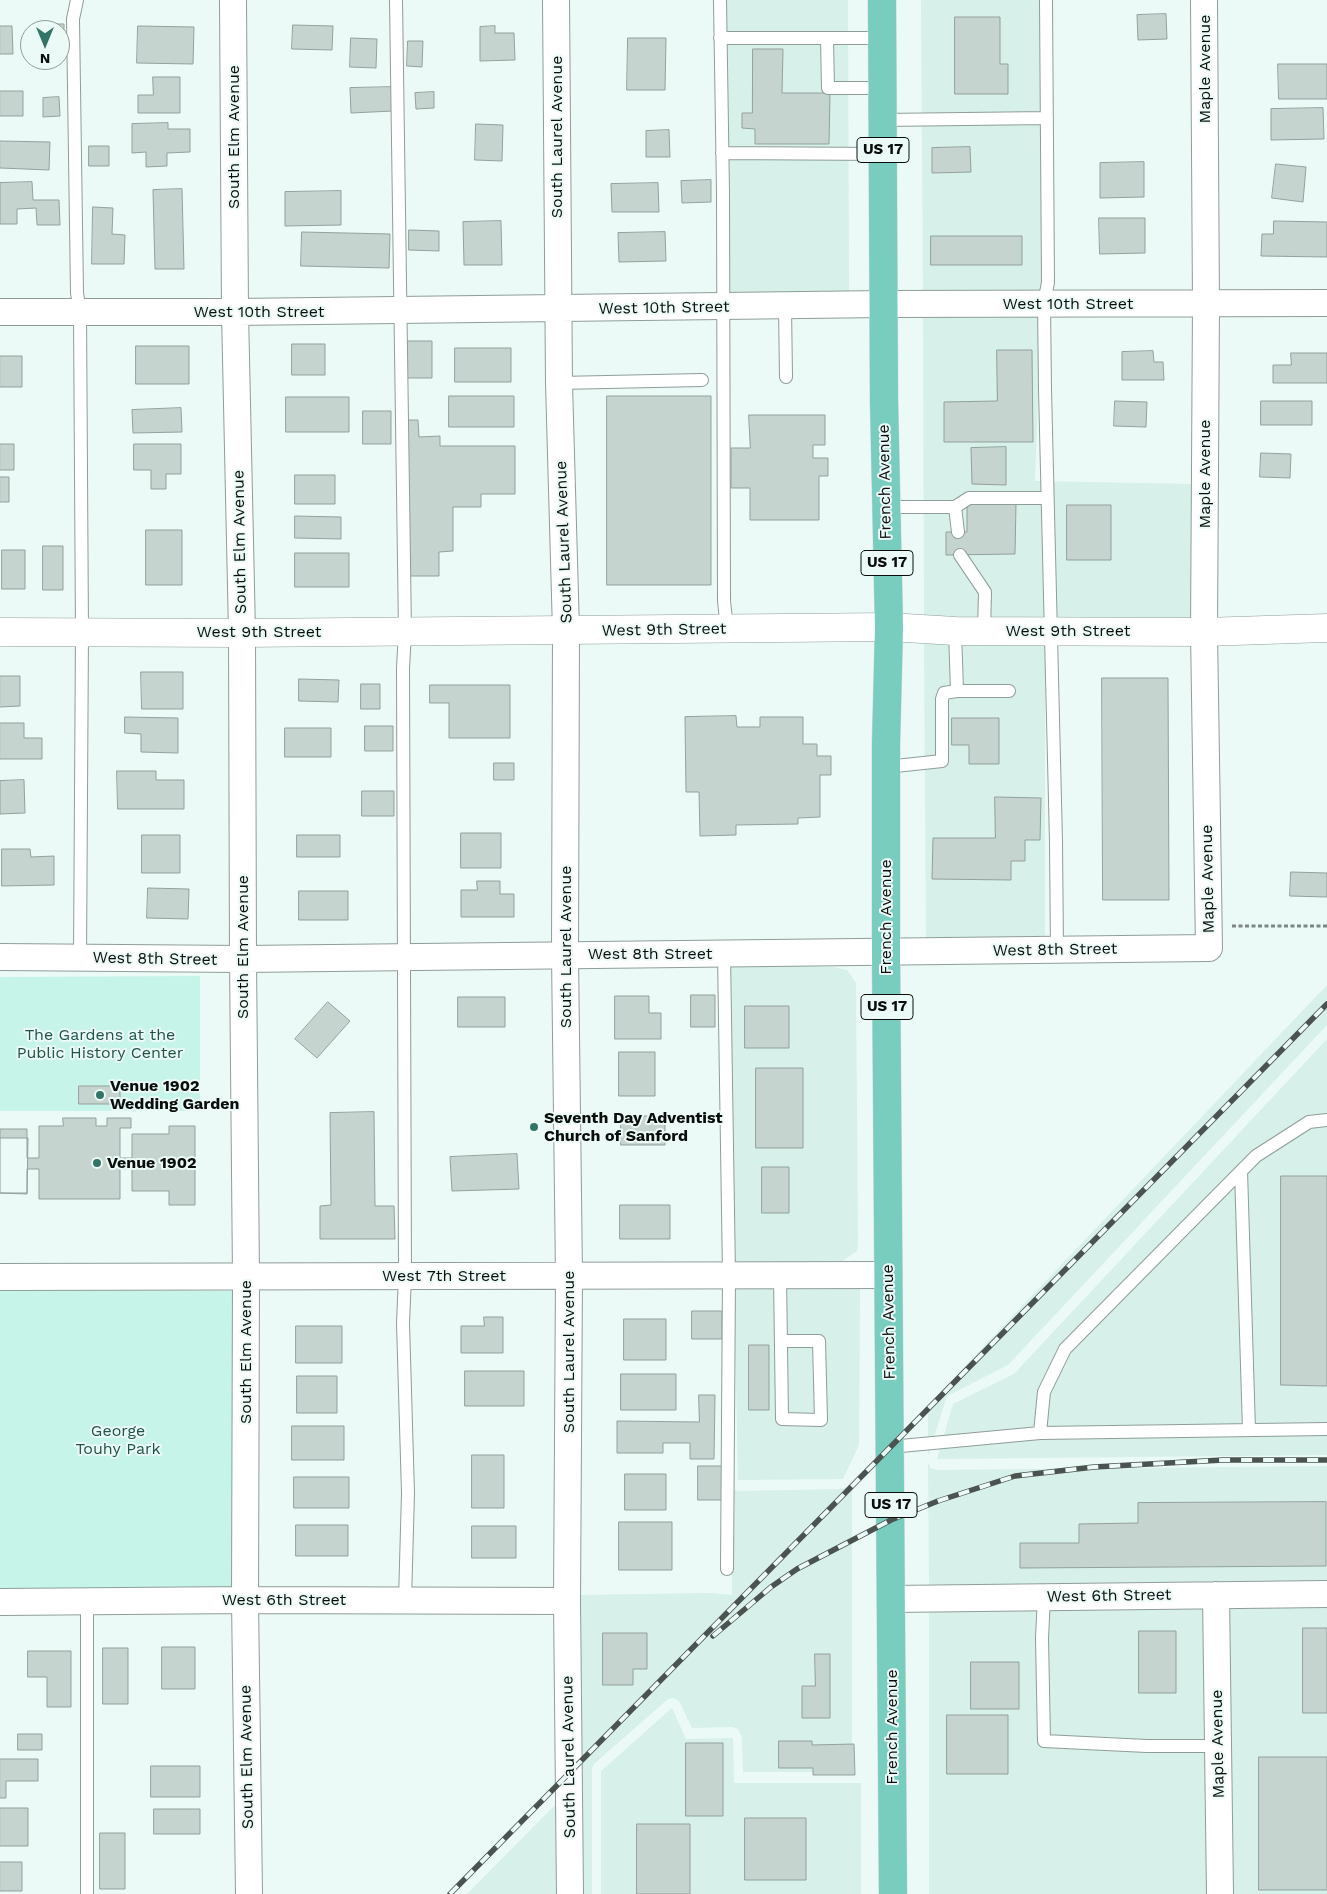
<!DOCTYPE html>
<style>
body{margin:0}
#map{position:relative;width:1327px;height:1894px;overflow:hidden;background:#ebfaf6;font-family:"Work Sans",sans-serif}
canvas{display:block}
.north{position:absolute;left:20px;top:20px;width:50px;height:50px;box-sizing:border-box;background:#ebfaf6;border:1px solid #919c98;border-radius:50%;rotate:180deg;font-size:14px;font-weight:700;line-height:20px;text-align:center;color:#090e0c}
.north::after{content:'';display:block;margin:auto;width:18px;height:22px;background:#327567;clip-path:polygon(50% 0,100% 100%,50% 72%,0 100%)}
</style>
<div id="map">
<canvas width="1327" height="1894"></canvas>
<div class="north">N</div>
</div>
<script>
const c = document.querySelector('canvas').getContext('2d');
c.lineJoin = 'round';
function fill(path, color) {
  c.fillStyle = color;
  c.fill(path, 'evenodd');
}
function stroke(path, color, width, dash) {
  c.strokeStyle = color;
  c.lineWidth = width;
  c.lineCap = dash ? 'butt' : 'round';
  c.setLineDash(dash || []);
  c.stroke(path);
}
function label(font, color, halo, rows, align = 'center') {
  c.font = font + ' "Work Sans",sans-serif';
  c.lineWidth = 4;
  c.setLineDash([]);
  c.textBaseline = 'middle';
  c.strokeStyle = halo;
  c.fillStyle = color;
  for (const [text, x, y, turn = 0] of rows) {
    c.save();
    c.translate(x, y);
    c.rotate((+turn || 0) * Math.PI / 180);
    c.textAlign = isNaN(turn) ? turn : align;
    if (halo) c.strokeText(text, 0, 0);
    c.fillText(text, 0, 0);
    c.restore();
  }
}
fill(new Path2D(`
 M 717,0 L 848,0 L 849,292 L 723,294 Z
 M 921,0 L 1051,0 L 1041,292 L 923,292 Z
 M 923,316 L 1041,316 L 1035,481 L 1194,484 L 1193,620 L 924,618 Z
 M 924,643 L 1045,644 L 1045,938 L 926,940 Z
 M 731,965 L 833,967 L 847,970 L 856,983 L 858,1245 L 857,1251 L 834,1267 L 733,1269 Z
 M 1327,985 L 1327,1025 L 1008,1365 L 947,1396 L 928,1456 L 928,1405 Z
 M 1327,1039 L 1327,1455 L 937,1459 L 953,1404 L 1014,1374 Z
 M 734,1287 L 860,1287 L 859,1445 L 843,1479 L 738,1480 Z
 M 928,1463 L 931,1468 L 937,1470 L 1327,1466 L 1327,1582 L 929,1586 Z
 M 852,1483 L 852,1772 L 743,1772 L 742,1738 L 738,1729 L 732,1727 L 692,1728 L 679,1701 L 674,1698 L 668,1699 L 595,1763 L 592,1768 L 592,1894 L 581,1894 L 578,1595 L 710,1593 L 732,1595 L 731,1487 L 738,1491 L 843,1489 L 849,1486 Z
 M 1205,1607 L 1209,1894 L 929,1894 L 929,1611 Z
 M 1227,1607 L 1327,1607 L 1327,1894 L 1231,1894 Z
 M 672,1708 L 686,1739 L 733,1738 L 734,1783 L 861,1783 L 861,1894 L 601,1894 L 601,1771 Z
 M 558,1802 L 560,1894 L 467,1894 Z`), '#d7f0e9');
fill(new Path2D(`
 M 200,976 L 200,1111 L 0,1111 L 0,977 Z
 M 0,1289 L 238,1291 L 235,1590 L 0,1591 Z`), '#c6f4e8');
const building = new Path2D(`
 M 1166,14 L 1167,39 L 1138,40 L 1137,15 Z
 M 955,17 L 1000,17 L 1000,64 L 1008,64 L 1008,94 L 955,94 Z
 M 35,24 L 64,24 L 64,55 L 60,55 L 60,30 L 35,30 Z
 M 293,25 L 333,26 L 332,50 L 292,49 Z
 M 0,26 L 12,26 L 13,54 L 0,54 Z
 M 138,26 L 194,27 L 193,64 L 137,63 Z
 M 495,26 L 495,33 L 514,33 L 515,60 L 480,61 L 480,27 Z
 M 351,38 L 377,39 L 376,68 L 350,67 Z
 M 628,38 L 666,38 L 665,90 L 627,90 Z
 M 408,41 L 423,41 L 422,67 L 407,66 Z
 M 753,49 L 783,49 L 782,93 L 830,93 L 829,144 L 755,144 L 755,129 L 742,128 L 742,113 L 752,113 Z
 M 1278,64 L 1327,64 L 1327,99 L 1279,99 Z
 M 153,77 L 180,77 L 180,113 L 138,113 L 138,95 L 153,95 Z
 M 393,87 L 393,111 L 351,113 L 350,88 Z
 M 0,91 L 23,91 L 23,116 L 0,116 Z
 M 434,92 L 434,108 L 416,109 L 415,93 Z
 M 59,97 L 60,116 L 43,117 L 43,98 Z
 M 1323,108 L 1324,139 L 1271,140 L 1271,109 Z
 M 168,123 L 168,129 L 190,129 L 190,152 L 167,153 L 167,166 L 146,167 L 146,152 L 132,153 L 132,124 Z
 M 476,124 L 503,125 L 502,161 L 475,160 Z
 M 669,130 L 670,157 L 646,157 L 646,131 Z
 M 0,141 L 50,142 L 49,170 L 0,168 Z
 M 89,146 L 109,146 L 109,166 L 89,166 Z
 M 970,147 L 971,172 L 932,173 L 932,148 Z
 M 1144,162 L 1144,197 L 1100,198 L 1100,163 Z
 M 1276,164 L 1306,167 L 1303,202 L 1272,198 Z
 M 711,180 L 711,202 L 682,203 L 681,181 Z
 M 32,182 L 33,200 L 59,200 L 60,225 L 37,225 L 36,208 L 17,209 L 17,224 L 0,224 L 0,183 Z
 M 658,183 L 659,212 L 612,212 L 611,184 Z
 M 182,189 L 184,269 L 155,269 L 153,190 Z
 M 341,191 L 341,225 L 285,226 L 285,192 Z
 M 93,207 L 113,208 L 112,234 L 125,235 L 124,264 L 92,264 Z
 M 1099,218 L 1145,218 L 1145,253 L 1100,254 Z
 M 501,221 L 502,265 L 464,265 L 463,222 Z
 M 1274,221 L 1327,222 L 1327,257 L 1261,256 L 1262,234 L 1273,234 Z
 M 409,230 L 439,231 L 439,251 L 409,250 Z
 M 302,232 L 390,234 L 389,268 L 301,266 Z
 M 665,232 L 666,261 L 619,262 L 618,233 Z
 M 931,236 L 1022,236 L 1022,265 L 931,265 Z
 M 407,341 L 432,341 L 432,378 L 407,378 Z
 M 292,344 L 325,344 L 325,375 L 292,375 Z
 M 136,346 L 189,346 L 189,384 L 136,384 Z
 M 455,348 L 511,348 L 511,382 L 455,382 Z
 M 997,350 L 1032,350 L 1033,442 L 944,442 L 944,402 L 997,401 Z
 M 1153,351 L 1154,362 L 1163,362 L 1164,380 L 1122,380 L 1122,352 Z
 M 1291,353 L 1327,353 L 1327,383 L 1273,383 L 1273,365 L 1291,365 Z
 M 0,356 L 22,356 L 22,387 L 0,387 Z
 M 449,396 L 514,396 L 514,427 L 449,427 Z
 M 607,396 L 711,396 L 711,585 L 607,585 Z
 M 286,397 L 349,397 L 349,432 L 286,432 Z
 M 1115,401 L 1147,402 L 1146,427 L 1114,426 Z
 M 1261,401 L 1312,401 L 1312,425 L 1261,425 Z
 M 181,408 L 182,432 L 133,433 L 132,410 Z
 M 363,411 L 391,411 L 391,444 L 363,444 Z
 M 749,415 L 825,415 L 825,445 L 813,445 L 813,458 L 828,458 L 828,476 L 819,476 L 819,520 L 750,520 L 750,488 L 731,488 L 731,448 L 750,448 Z
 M 407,420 L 418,420 L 419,437 L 440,436 L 440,446 L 515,446 L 515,494 L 481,494 L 481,507 L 453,507 L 453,551 L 439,552 L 439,576 L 407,576 Z
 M 0,444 L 14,444 L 14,470 L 0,470 Z
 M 134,444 L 181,444 L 181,474 L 166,474 L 166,489 L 151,489 L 151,470 L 134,470 Z
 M 1006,447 L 1006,485 L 972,484 L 971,448 Z
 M 1261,453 L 1291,454 L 1290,478 L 1260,477 Z
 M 295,475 L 335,475 L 335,504 L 295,504 Z
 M 0,477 L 9,477 L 9,502 L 0,502 Z
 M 1016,503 L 1015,554 L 946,555 L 946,532 L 967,532 L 967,504 Z
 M 1067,505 L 1111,505 L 1111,560 L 1067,560 Z
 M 295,516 L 341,517 L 341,539 L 295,538 Z
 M 146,530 L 182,530 L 182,585 L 146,585 Z
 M 43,546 L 63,546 L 63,590 L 43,590 Z
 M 2,550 L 25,550 L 25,589 L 2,589 Z
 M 295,553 L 349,553 L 349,587 L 295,587 Z
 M 141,672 L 183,672 L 183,709 L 142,709 Z
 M 0,676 L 20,676 L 20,706 L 0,707 Z
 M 1102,678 L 1168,678 L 1169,900 L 1103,900 Z
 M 299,679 L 339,680 L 338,702 L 299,701 Z
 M 361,684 L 380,684 L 380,709 L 361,709 Z
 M 430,685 L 510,685 L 510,738 L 449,738 L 449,703 L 430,703 Z
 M 736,716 L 737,727 L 760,727 L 760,717 L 803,717 L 803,744 L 817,744 L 817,756 L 831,756 L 831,775 L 820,775 L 820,817 L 798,818 L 798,824 L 736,825 L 736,835 L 700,836 L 699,792 L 686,792 L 685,717 Z
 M 125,717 L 178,718 L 178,753 L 141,752 L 141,734 L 125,733 Z
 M 952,718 L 999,718 L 999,764 L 969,764 L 969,745 L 952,745 Z
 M 0,723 L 24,723 L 24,738 L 42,738 L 42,759 L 0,759 Z
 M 365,726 L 393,726 L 393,751 L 365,751 Z
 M 285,728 L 331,728 L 331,757 L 285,757 Z
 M 494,763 L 514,763 L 514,780 L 494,780 Z
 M 117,771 L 156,771 L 156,780 L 184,780 L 184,809 L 118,809 Z
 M 24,780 L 25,813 L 0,814 L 0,781 Z
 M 362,791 L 394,791 L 394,816 L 362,816 Z
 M 995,797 L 1041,798 L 1040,840 L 1025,840 L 1025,861 L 1011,861 L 1011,880 L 932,879 L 933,838 L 995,838 Z
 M 461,833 L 501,833 L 501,868 L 461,868 Z
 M 142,835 L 180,835 L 180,873 L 142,873 Z
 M 297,835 L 340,835 L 340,857 L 297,857 Z
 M 2,849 L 30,849 L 31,857 L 54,856 L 54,885 L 2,886 Z
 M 1291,872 L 1327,873 L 1327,897 L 1290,896 Z
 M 477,881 L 500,881 L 500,894 L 514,894 L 514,917 L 461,917 L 461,890 L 477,890 Z
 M 148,888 L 189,889 L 188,919 L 147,918 Z
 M 299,891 L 348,891 L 348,920 L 299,920 Z
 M 691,995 L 715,995 L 715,1027 L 691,1027 Z
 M 615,996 L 649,996 L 649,1013 L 661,1013 L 661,1039 L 615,1039 Z
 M 458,997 L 505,997 L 505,1027 L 458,1027 Z
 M 328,1002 L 350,1021 L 317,1058 L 295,1039 Z
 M 745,1006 L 789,1006 L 789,1048 L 745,1048 Z
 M 619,1052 L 655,1052 L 655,1096 L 619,1096 Z
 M 756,1068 L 803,1068 L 803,1148 L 756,1148 Z
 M 79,1086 L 120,1086 L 120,1104 L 79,1104 Z
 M 374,1112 L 375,1206 L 394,1206 L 395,1239 L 320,1239 L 320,1206 L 331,1205 L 330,1113 Z
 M 621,1116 L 665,1116 L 665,1145 L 621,1145 Z
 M 63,1118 L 96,1118 L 96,1126 L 107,1126 L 107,1118 L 131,1118 L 131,1128 L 120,1128 L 120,1158 L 132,1158 L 132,1134 L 169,1134 L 169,1126 L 195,1126 L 195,1205 L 169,1205 L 169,1191 L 132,1191 L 132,1169 L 120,1169 L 120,1199 L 39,1199 L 39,1169 L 27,1169 L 27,1193 L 0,1193 L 0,1129 L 27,1129 L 27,1158 L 39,1158 L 39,1126 L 63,1126 Z
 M 0,1138 L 28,1138 L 27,1194 L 0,1193 Z
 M 517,1154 L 519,1189 L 452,1191 L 450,1157 Z
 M 762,1167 L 789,1167 L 789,1213 L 762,1213 Z
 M 1281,1176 L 1327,1176 L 1327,1386 L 1281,1385 Z
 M 620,1205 L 670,1205 L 670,1239 L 620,1239 Z
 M 692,1311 L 722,1311 L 722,1339 L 692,1339 Z
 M 484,1317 L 503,1317 L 503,1353 L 461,1353 L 461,1326 L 484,1326 Z
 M 624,1319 L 666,1319 L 666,1360 L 624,1360 Z
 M 296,1326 L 342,1326 L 342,1363 L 296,1363 Z
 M 749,1345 L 769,1345 L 769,1410 L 749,1410 Z
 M 465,1371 L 524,1371 L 524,1406 L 465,1406 Z
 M 621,1374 L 676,1374 L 676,1410 L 621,1410 Z
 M 297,1376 L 337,1376 L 337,1413 L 297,1413 Z
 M 699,1395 L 715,1395 L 714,1459 L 690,1459 L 690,1443 L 663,1443 L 663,1453 L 617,1453 L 617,1421 L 699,1422 Z
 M 292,1426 L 344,1426 L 344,1460 L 292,1460 Z
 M 472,1455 L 504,1455 L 504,1508 L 472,1508 Z
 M 698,1466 L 723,1466 L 723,1500 L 698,1500 Z
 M 625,1474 L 666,1474 L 666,1510 L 625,1510 Z
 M 294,1477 L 349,1477 L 349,1508 L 294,1508 Z
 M 1326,1502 L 1326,1566 L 1020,1568 L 1020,1543 L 1079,1543 L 1079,1524 L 1138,1523 L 1138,1503 Z
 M 619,1522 L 672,1522 L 672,1570 L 619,1570 Z
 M 296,1525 L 348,1525 L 348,1556 L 296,1556 Z
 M 472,1526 L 516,1526 L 516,1558 L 472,1558 Z
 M 1303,1628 L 1327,1628 L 1327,1713 L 1303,1713 Z
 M 1139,1631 L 1176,1631 L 1176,1693 L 1139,1693 Z
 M 603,1633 L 647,1633 L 647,1669 L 633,1669 L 633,1685 L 603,1685 Z
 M 162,1647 L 195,1647 L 195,1689 L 162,1689 Z
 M 103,1648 L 128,1648 L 128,1704 L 103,1704 Z
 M 28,1651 L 71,1651 L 71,1707 L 47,1707 L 47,1677 L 28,1677 Z
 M 815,1654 L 830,1654 L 830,1718 L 802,1718 L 802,1686 L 815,1686 Z
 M 971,1662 L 1019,1662 L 1019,1709 L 971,1709 Z
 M 947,1715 L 1008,1715 L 1008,1774 L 947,1774 Z
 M 18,1734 L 42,1734 L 42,1750 L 18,1750 Z
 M 779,1741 L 812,1741 L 812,1745 L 854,1744 L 855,1775 L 813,1775 L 813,1768 L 779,1768 Z
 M 686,1743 L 723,1743 L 723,1816 L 686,1816 Z
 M 1259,1757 L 1327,1757 L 1327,1890 L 1259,1890 Z
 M 0,1759 L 38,1759 L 38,1781 L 6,1781 L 6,1798 L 0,1798 Z
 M 151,1766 L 200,1766 L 200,1797 L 151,1797 Z
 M 0,1808 L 28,1808 L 28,1846 L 0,1846 Z
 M 154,1809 L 200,1809 L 200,1834 L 154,1834 Z
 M 745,1818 L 806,1818 L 806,1880 L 745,1880 Z
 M 637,1824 L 690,1824 L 690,1894 L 637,1894 Z
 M 100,1833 L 125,1833 L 125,1889 L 100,1889 Z
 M 0,1862 L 22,1862 L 22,1891 L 0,1891 Z`);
fill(building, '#c5d4cf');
stroke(building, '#93a19d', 1);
const service = new Path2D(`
 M 77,0 L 73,19 L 77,293 L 80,312 L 82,632 L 80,958
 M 396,0 L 405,632 L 403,668 L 405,1276 L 403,1323 L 408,1493 L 405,1600
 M 720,0 L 723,192 L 724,601 L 727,629
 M 1046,0 L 1048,282 L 1044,304 L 1045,389 L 1056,842 L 1057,950
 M 720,38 L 882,38
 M 827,38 L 828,88 L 882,88
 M 883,120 L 1047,118
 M 722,153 L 883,154
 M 785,306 L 786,377
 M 559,383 L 702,380
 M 885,507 L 955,507 L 958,532
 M 955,507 L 969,498 L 1047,498
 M 960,555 L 985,592 L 984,631
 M 955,631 L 957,691
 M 886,767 L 942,761 L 942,699 L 944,693 L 957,691 L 1009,691
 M 724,954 L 729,1275 L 727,1569
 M 1241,1171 L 1249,1430
 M 780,1275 L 782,1419 L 821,1420 L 819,1341 L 781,1341
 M 1040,1433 L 1044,1392 L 1065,1349 L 1256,1156 L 1309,1122 L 1327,1120
 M 890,1447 L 1040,1433 L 1327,1429
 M 1044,1597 L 1042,1638 L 1044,1741 L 1147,1746 L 1218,1746
 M 87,1602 L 87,1894`);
const minor = new Path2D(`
 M 233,0 L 235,312 L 242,633 L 243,959 L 246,1277 L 245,1600 L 249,1894
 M 556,0 L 559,383 L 566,631 L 565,955 L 569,1275 L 567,1601 L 570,1894
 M 0,312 L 235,312 L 884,304 L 1327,303
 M 0,957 L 243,959 L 1209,948 L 1204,632 L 1206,304 L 1204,0
 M 0,1277 L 889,1275
 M 1216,1595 L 1220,1894
 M 891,1599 L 1327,1594
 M 0,1602 L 245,1600 L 567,1601`);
const tertiary = new Path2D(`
 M 0,632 L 242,633 L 889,627 L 955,631 L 1204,632 L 1327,628`);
const primary = new Path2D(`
 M 882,0 L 884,400 L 889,627 L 886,744 L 886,953 L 893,1894`);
stroke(service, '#8f9d99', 14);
stroke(minor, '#8f9d99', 28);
stroke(tertiary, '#8f9d99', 29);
stroke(primary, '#d8d8d8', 29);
stroke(new Path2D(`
 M 1232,926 L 1327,926`), '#7c8683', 3, [4, 2.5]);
stroke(service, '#fff', 12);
stroke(minor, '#fff', 26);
stroke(tertiary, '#fff', 28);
stroke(primary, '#78cdbf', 28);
const rail = new Path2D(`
 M 713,1636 L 771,1587 L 797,1569 L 891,1520 L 938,1501 L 1015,1476 L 1094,1467 L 1223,1460 L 1327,1460
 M 450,1894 L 1327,1004`);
stroke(rail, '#4b5350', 5.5);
stroke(rail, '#ebfaf6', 4, [11]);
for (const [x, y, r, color] of [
 [100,1095,5,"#327567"],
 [534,1127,5,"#327567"],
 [97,1163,5,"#327567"]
]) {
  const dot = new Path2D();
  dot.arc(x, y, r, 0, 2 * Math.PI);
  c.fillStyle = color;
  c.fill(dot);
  stroke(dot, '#ebfaf6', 2);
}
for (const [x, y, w] of [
 [883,150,52],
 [887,563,52],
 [887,1007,52],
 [891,1505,52]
]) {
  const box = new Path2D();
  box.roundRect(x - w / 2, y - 12.5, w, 25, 4);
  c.fillStyle = '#ebfaf6';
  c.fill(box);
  stroke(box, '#090e0c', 1);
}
label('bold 15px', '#090e0c', null, [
 ["US 17",883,150],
 ["US 17",887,563],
 ["US 17",887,1007],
 ["US 17",891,1505]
]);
label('16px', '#090e0c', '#ebfaf6', [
 ["Maple Avenue",1205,69,-90],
 ["South Elm Avenue",234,137,-90],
 ["South Laurel Avenue",557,137,-90],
 ["West 10th Street",1068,304],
 ["West 10th Street",664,308,-1],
 ["West 10th Street",259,312],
 ["Maple Avenue",1205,474,-90],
 ["French Avenue",885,482,-91],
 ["South Elm Avenue",240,542,-91],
 ["South Laurel Avenue",564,542,-92],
 ["West 9th Street",664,630,-1],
 ["West 9th Street",1068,631],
 ["West 9th Street",259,632],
 ["Maple Avenue",1208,879,-91],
 ["French Avenue",886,917,-90],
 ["South Elm Avenue",243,947,-90],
 ["South Laurel Avenue",566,947,-90],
 ["West 8th Street",1055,950,-1],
 ["West 8th Street",650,954],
 ["West 8th Street",155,959,1],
 ["West 7th Street",444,1276],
 ["French Avenue",889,1322,-91],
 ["South Elm Avenue",246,1352,-90],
 ["South Laurel Avenue",569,1352,-90],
 ["West 6th Street",1109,1596,-1],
 ["West 6th Street",284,1600],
 ["French Avenue",892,1727,-90],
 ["Maple Avenue",1218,1744,-91],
 ["South Elm Avenue",247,1757,-91],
 ["South Laurel Avenue",569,1757,-91]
]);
label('16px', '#1f5348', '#ebfaf6', [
 ["The Gardens at the",100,1035],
 ["Public History Center",100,1053],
 ["George",118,1431],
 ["Touhy Park",118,1449]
]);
label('bold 16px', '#090e0c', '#ebfaf6', [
 ["Venue 1902",110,1086],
 ["Wedding Garden",110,1104],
 ["Seventh Day Adventist",544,1118],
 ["Church of Sanford",544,1136],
 ["Venue 1902",107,1163]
], 'left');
</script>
